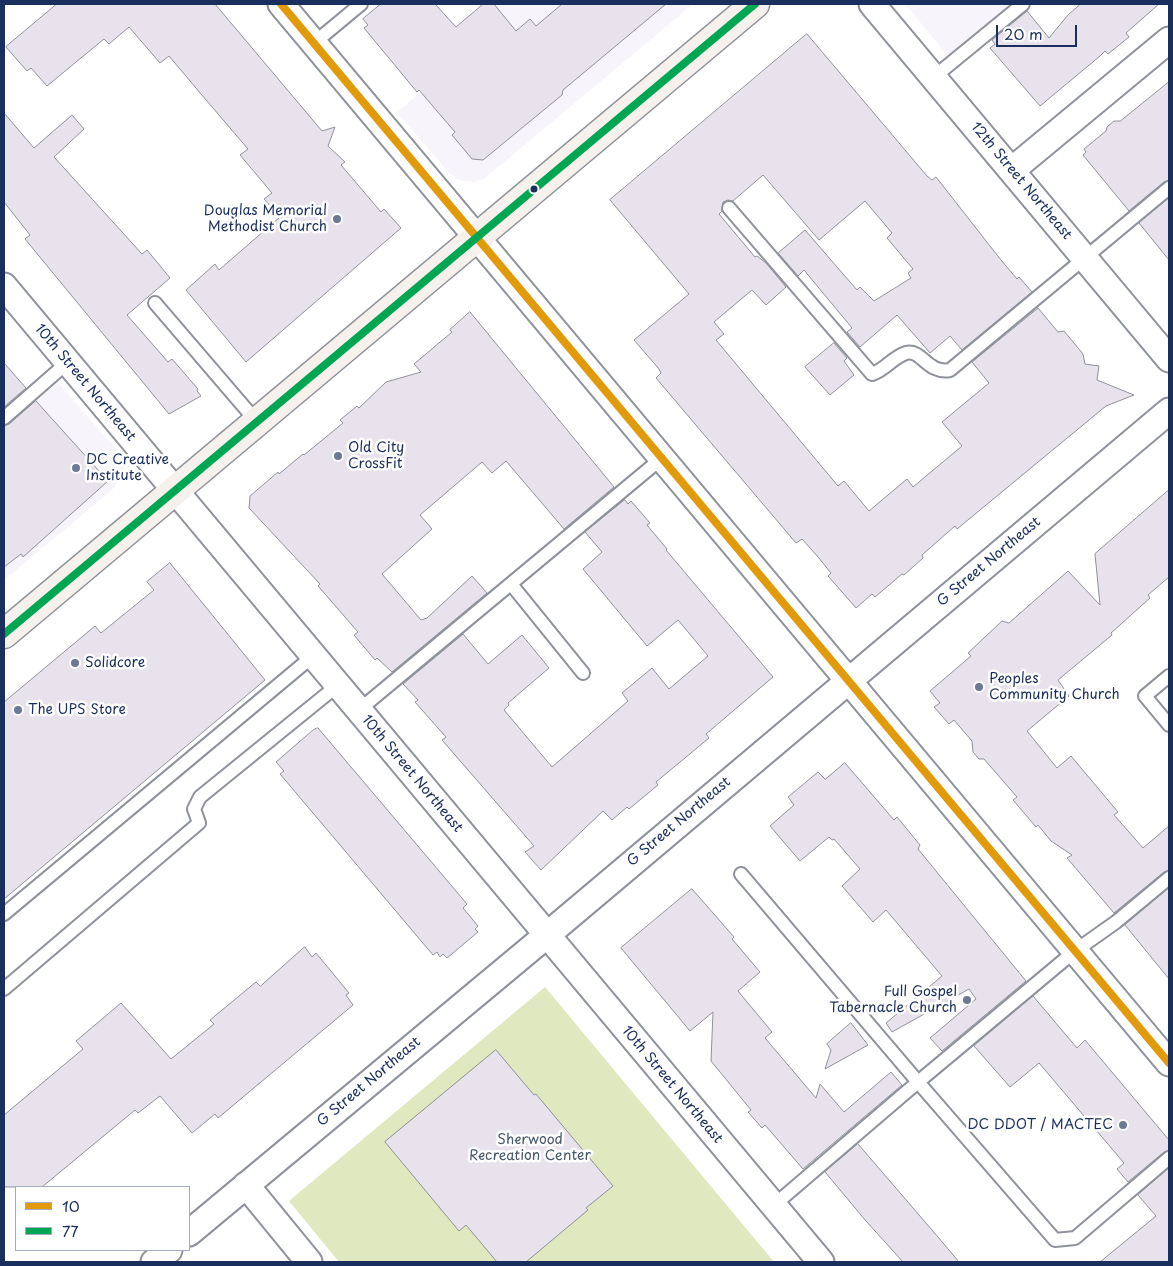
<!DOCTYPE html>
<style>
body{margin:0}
#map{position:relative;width:1173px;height:1266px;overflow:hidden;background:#fff;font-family:"Playpen Sans",sans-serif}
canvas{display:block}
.frame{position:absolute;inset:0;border:5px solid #1b2f5e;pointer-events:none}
.legend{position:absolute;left:15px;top:1186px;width:175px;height:65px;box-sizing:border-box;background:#fff;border:1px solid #a4acbf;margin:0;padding:6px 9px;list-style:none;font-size:15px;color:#1b2f5e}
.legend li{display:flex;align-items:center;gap:10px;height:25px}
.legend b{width:25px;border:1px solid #a4acbf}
.scale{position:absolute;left:996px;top:25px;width:81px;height:22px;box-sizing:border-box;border:2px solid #1b2f5e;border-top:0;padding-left:6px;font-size:15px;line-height:18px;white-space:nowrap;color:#1b2f5e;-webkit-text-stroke:4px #fff;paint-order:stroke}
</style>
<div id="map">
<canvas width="1173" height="1266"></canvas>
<div class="frame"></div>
<ul class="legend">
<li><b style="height:6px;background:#e19a09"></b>10</li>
<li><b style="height:6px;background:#00a651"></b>77</li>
</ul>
<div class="scale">20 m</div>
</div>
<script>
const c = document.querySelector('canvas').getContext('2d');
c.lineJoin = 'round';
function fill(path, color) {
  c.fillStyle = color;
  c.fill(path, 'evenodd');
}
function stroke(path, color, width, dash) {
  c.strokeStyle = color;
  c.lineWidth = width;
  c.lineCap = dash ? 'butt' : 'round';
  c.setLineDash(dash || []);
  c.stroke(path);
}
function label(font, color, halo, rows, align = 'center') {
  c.font = font + ' "Playpen Sans",sans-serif';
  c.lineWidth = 5;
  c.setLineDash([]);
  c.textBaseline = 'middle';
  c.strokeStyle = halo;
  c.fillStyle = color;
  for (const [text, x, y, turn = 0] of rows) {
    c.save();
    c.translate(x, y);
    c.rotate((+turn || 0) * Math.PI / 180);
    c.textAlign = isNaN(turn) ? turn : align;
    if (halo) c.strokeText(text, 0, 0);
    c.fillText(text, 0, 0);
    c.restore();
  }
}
fill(new Path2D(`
 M 493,4 L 693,4 L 484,179 L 474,182 L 461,181 L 449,173 L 397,112 L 507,20 Z
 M 905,4 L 1020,4 L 952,61 Z
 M 56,380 L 115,448 L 124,467 L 120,479 L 112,490 L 4,580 L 4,422 Z`), '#f8f4fb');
fill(new Path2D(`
 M 545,987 L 774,1262 L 339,1262 L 289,1201 Z`), '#e0e8bf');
const building = new Path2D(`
 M 57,4 L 215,4 L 322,131 L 335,127 L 328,146 L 345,162 L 341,165 L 381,212 L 384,209 L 401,228 L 246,362 L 186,290 L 215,264 L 219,270 L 280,217 L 264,199 L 272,193 L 240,155 L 248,149 L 201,94 L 169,56 L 160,63 L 129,27 L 109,44 L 104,39 L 47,86 L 31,68 L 27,71 L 6,47 Z
 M 381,4 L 435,4 L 456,27 L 483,4 L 494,4 L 516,31 L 530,19 L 536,26 L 562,4 L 666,4 L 563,90 L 562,95 L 483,160 L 472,159 L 452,135 L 455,132 L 419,90 L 417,92 L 364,28 L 368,25 L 363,19 Z
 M 1081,4 L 1159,4 L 1126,33 L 1129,37 L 1108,54 L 1105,51 L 1100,56 L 1040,106 L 990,48 L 995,44 L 992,40 L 1027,11 L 1049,38 L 1068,15 Z
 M 807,34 L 927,176 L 932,180 L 936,177 L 1001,260 L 1017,279 L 1019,277 L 1032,292 L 962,350 L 950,336 L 930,353 L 897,315 L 860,347 L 847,332 L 852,328 L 804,270 L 798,276 L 778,253 L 805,230 L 857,290 L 860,287 L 874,301 L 911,278 L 908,273 L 913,269 L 887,238 L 892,233 L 865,201 L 819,240 L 763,175 L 733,201 L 728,200 L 723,202 L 722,211 L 719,214 L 755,257 L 757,256 L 766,263 L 786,287 L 766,305 L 752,290 L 714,322 L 724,334 L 716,340 L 838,486 L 844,481 L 869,511 L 907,479 L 913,487 L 962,446 L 942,422 L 989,383 L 972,362 L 1038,308 L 1058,332 L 1064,331 L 1079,349 L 1083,354 L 1085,364 L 1099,366 L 1097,380 L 1134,395 L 1106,406 L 957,529 L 955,526 L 922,555 L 923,558 L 904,575 L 902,574 L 875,597 L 872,594 L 856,608 L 828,576 L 831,573 L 818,557 L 802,539 L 796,543 L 656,378 L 661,373 L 659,369 L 634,340 L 689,294 L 610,200 Z
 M 1169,82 L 1169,180 L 1164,182 L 1129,211 L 1083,155 L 1086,152 L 1084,149 L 1106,131 L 1107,127 L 1114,121 L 1120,121 Z
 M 4,113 L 34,148 L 72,115 L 84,129 L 54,157 L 142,254 L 147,250 L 170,278 L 127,315 L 168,362 L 172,359 L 198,389 L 197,391 L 201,396 L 169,414 L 25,239 L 30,235 L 4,202 Z
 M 1169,198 L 1169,260 L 1139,223 Z
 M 470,312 L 614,487 L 564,529 L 506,461 L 492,473 L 482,462 L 420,515 L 432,529 L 382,574 L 421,620 L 427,618 L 472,576 L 487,593 L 392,672 L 377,658 L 375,660 L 354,635 L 358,632 L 318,586 L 320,584 L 249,508 L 250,496 L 278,472 L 279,474 L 303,454 L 304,455 L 343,423 L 340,420 L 357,406 L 359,408 L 386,382 L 421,372 L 414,364 L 452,332 L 450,330 Z
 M 834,343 L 847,358 L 844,361 L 854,375 L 830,395 L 805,367 Z
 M 4,363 L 26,388 L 4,407 Z
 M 36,401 L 108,481 L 23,557 L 21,554 L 4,567 L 4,426 L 9,424 Z
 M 1169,490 L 1169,577 L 1148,595 L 1150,598 L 1111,633 L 1112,635 L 1058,680 L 1069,696 L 1027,731 L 1057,768 L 1071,756 L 1118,812 L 1114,815 L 1143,848 L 1169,826 L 1169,870 L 1164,872 L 1114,913 L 1067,858 L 1072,855 L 1051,841 L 1038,825 L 1036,827 L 1013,800 L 1017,797 L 984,759 L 979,759 L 973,752 L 972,741 L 954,720 L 949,724 L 934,707 L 940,703 L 930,691 L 971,656 L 968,653 L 1002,621 L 1009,623 L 1068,571 L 1100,605 L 1095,554 Z
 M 625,500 L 628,504 L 631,501 L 650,523 L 647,525 L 667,549 L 666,550 L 773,677 L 706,734 L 709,738 L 656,782 L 658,785 L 629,809 L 627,807 L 612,820 L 603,811 L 541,870 L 525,852 L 534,846 L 442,740 L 446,737 L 415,702 L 418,700 L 403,684 L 463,634 L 488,664 L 522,635 L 549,668 L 508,703 L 509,705 L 504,710 L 552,767 L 628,701 L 622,693 L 652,668 L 669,689 L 708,656 L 678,620 L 647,646 L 583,569 L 602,552 L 585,532 Z
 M 170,563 L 265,680 L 4,899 L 4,702 L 95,626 L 101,633 L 154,590 L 147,582 Z
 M 318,728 L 467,904 L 463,908 L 478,926 L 475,929 L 478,932 L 447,958 L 443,954 L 440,957 L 437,952 L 433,955 L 280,774 L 284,771 L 276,762 L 313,730 Z
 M 845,763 L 894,820 L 897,817 L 920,845 L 918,849 L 1026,981 L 942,1051 L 930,1038 L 976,999 L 969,989 L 892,1032 L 886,1023 L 942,976 L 886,910 L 873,922 L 842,886 L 860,869 L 834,839 L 832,840 L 829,837 L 800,861 L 770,826 L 794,805 L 788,797 L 818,772 L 825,779 Z
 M 1169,888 L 1169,979 L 1125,925 Z
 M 692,889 L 734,937 L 732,939 L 760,972 L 738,991 L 772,1032 L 765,1038 L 816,1098 L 820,1084 L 844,1112 L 891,1072 L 902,1085 L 803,1169 L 765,1125 L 762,1128 L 748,1112 L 751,1110 L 711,1061 L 713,1012 L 690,1031 L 621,948 Z
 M 305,947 L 312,957 L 316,953 L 349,993 L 346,995 L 353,1005 L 218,1118 L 215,1114 L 192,1133 L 160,1096 L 138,1113 L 135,1110 L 42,1187 L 4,1187 L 4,1115 L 83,1049 L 76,1041 L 121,1003 L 171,1059 L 214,1024 L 210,1020 L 256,982 L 260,986 Z
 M 1033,996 L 1077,1048 L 1085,1040 L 1169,1140 L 1169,1150 L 1164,1152 L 1128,1182 L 1117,1169 L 1124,1163 L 1039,1063 L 1010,1087 L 974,1046 Z
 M 851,1023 L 868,1045 L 825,1069 L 831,1050 L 827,1044 Z
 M 496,1050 L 534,1095 L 536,1094 L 613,1186 L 586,1208 L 588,1210 L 526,1262 L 497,1262 L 466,1225 L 459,1231 L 385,1142 Z
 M 858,1144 L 938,1237 L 959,1262 L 903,1262 L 866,1221 L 825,1172 Z
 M 1169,1168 L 1169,1262 L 1100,1262 L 1156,1216 L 1138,1195 Z`);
fill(building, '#e7e2eb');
stroke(building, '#8e929a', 1);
const lane = new Path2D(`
 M 314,43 L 361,4
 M 934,77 L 1023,4
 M 729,208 L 872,374 C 885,370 893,357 906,353 C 922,349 927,374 950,370 L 1169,188
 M 155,303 L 257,422
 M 4,418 L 68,362
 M 511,584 L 583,673
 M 1169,676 L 1145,696 L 1169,725
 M 359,710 L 662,458
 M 741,874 L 918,1082 L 1075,951 L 1116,922 L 1169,878
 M 4,914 L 313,656
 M 4,989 L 199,823 L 194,809 L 200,797 L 338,685
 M 773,1206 L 918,1082 L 1055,1240 L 1075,1238 L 1169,1158`);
const street = new Path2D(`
 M 281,4 L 1169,1063
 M 872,4 L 1169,359
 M 1012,170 L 1169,40
 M 4,286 L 821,1262
 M 246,1185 L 309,1262
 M 189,1233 L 547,935 L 1169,411
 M 154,1262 L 169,1250`);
const primary = new Path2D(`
 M 4,634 L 755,4`);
stroke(lane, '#8e929a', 16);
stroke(street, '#8e929a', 29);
stroke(primary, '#8e929a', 31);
stroke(lane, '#fff', 12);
stroke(street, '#fff', 25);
stroke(primary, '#f6f1ec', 28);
stroke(new Path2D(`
 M 281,4 L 1169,1063`), '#e19a09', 8);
stroke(new Path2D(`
 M 4,634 L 755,4`), '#00a651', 8);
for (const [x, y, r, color] of [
 [534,189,4.5,"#1b2f5e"],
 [337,219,5,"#6b7896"],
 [338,456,5,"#6b7896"],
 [76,468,5,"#6b7896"],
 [75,663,5,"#6b7896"],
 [979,687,5,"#6b7896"],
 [18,710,5,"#6b7896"],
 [967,1000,5,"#6b7896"],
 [1123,1125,5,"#6b7896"]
]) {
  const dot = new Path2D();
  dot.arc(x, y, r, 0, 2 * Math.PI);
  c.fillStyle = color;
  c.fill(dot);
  stroke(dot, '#fff', 2);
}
label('14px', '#1b2f5e', '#fff', [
 ["12th Street Northeast",1021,181,50],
 ["10th Street Northeast",85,383,50],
 ["G Street Northeast",989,562,-40],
 ["10th Street Northeast",412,774,50],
 ["G Street Northeast",679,822,-40],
 ["G Street Northeast",369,1082,-40],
 ["10th Street Northeast",672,1085,50]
]);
label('14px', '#1b2f5e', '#fff', [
 ["Douglas Memorial",327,211,"right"],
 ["Methodist Church",327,227,"right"],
 ["Old City",348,448],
 ["CrossFit",348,464],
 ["DC Creative",86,460],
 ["Institute",86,476],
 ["Solidcore",85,663],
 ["Peoples",989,679],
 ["Community Church",989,695],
 ["The UPS Store",28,710],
 ["Full Gospel",957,992,"right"],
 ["Tabernacle Church",957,1008,"right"],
 ["DC DDOT / MACTEC",1113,1125,"right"]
], 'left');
label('14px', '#465969', '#fff', [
 ["Sherwood",530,1140],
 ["Recreation Center",530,1156]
]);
</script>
